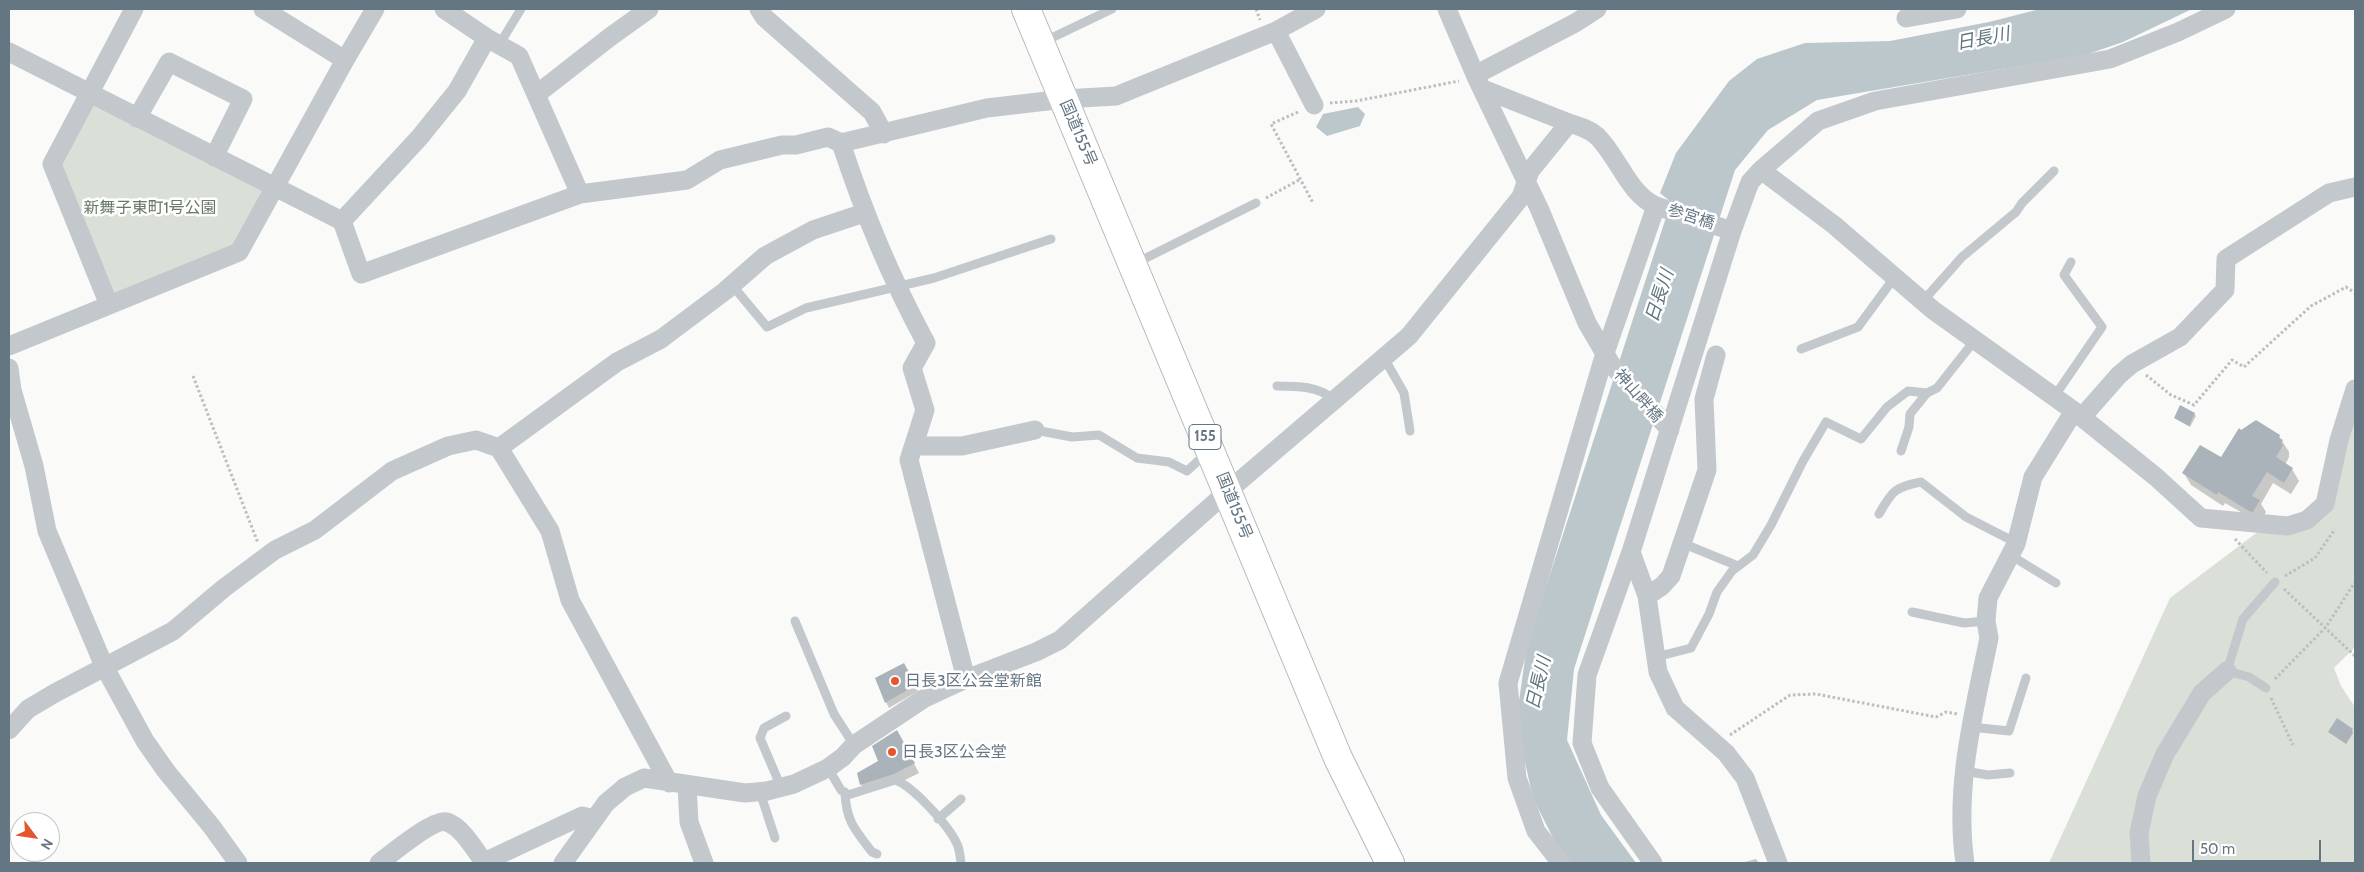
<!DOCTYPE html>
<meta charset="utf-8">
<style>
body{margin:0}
#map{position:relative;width:2364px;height:872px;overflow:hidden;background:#fafaf8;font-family:Cabin,sans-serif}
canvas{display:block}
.frame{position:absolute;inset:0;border:10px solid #657683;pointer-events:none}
.north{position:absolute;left:10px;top:812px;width:50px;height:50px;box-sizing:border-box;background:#fff;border:1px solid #c1c8cd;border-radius:50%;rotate:121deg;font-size:14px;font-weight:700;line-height:20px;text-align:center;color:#657683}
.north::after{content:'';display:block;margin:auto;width:18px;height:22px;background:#e4572e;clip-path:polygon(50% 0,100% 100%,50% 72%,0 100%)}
.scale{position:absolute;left:2192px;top:840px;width:129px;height:22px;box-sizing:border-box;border:2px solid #657683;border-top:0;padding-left:6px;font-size:15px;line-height:18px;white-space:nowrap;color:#657683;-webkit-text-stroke:4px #fff;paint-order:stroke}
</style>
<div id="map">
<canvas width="2364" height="872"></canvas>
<div class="frame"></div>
<div class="north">N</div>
<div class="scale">50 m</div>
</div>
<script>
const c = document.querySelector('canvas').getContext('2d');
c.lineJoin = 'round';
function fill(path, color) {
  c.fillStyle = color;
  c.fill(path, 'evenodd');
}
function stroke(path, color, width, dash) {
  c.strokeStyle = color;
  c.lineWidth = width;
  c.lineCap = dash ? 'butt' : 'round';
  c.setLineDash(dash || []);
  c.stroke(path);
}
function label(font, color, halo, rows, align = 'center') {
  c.font = font + ' Cabin,"Noto Sans JP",sans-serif';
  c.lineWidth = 5;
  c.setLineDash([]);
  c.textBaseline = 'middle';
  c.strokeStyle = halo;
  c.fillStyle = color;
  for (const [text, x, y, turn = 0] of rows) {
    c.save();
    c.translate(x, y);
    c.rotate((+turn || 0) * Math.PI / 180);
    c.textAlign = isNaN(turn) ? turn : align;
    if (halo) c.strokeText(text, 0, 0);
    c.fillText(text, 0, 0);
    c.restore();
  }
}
fill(new Path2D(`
 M 91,92 L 274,188 L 239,252 L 109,305 L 52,164 Z
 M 2355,391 L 2355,647 L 2334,668 L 2341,686 L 2355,707 L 2355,863 L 2049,863 L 2170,598 L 2267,525 L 2325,504 Z`), '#dadfd7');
fill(new Path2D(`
 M 2040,9 L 2192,9 L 2123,42 L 2085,55 L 1817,100 L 1768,130 L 1735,170 L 1574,669 L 1567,740 L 1601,815 L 1636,863 L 1569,863 L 1558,848 L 1533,798 L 1516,722 L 1527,645 L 1671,202 L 1660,193 L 1676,153 L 1729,81 L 1757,59 L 1805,43 L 1890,41 L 1989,22 Z
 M 1358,107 L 1365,114 L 1360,126 L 1327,136 L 1316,127 L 1323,114 Z`), '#bbc7cb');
fill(new Path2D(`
 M 2194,413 L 2196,416 L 2190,427 L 2175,418 Z
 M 2279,436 L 2289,452 L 2289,457 L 2285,465 L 2292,469 L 2299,481 L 2291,494 L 2273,483 L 2261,504 L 2266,512 L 2260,523 L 2225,503 L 2223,506 L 2191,485 L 2184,473 Z
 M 904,665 L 918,691 L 889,708 L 886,702 Z
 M 2352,730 L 2353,733 L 2346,744 L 2329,732 Z
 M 902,740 L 919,773 L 899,783 L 866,793 L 861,784 L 880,761 Z
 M 1756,859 L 1759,863 L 1741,863 Z`), '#0003');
fill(new Path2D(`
 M 2180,405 L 2195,413 L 2189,426 L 2174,418 Z
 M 2256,420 L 2280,435 L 2279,438 L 2283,440 L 2281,443 L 2283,445 L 2276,457 L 2293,468 L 2284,483 L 2267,472 L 2252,496 L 2260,500 L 2253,512 L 2249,511 L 2218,492 L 2217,495 L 2182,473 L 2200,445 L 2221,457 L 2239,428 L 2241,430 Z
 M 904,663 L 916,685 L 885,703 L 875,678 Z
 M 2337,718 L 2353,729 L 2344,742 L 2328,732 Z
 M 897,730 L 915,763 L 894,774 L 860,785 L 857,773 L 878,761 L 872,746 Z`), '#aab3b9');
const trunk = new Path2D(`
 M 1026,9 L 1338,758 L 1390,863`);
stroke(trunk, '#b4b9bd', 30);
stroke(new Path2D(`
 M 1256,9 L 1260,20
 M 1330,103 L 1356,101 L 1459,81
 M 1298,112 L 1271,124 L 1313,203
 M 1266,198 L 1299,180
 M 2146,375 L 2171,395 L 2194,405 L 2232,360 L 2244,367 L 2311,306 L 2346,287 L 2355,293
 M 193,376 L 258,543
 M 2235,539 L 2267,573
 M 2285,576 L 2315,558 L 2335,529
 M 2284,589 L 2355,656
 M 2275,679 L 2326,627 L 2355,582
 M 2271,698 L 2293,745
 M 1730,735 L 1790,695 L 1816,694 L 1936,717 L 1946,712 L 1958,714`), '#bbbfc2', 3, [2.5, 2.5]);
stroke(new Path2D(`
 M 1043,42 L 1112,9
 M 499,45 L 521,9
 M 1136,263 L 1256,203
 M 732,285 L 767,327 L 806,308 L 934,278 L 1051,239
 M 1923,301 L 1962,257 L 2016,212 L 2022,203 L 2054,171
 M 1801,349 L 1858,327 L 1894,278
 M 1384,358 L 1404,393 L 1410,431
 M 1277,386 C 1296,386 1320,386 1334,400
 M 2054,397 L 2102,327 L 2064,275 L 2071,262
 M 1035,430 L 1072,437 L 1099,435 L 1137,458 L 1169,462 L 1187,471 L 1199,460 L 1210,456
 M 1901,451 L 1909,427 L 1910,414 L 1927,393
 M 1879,514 C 1892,491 1895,487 1921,482 L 1966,517 L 2007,538 L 2017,540
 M 1682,543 L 1738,566
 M 2010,555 L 2056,583
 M 1912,612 L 1964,623 L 1986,621
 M 795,621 L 834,714 L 854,745
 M 1656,657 L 1691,648 L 1709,614 L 1717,592 L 1732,571 L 1753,555 L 1771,525 L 1803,461 L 1826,422 L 1861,439 L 1887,407 L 1908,391 L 1927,393 L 1937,388 L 1975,340
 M 2266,688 L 2249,677 L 2227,671 L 2243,619 L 2275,582
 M 1971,727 L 2009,731 L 2026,678
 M 828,768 L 841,790 L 848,795 L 895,780 C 913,786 949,826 957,844 C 960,850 960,857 961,863
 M 1964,771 L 1988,775 L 2010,773
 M 781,787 L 760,738 L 764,728 L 786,716
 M 760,792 L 775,838
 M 845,792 C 846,821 855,830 872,852 L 877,854
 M 938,819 L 961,799`), '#c3c8cc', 9);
stroke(new Path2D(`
 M 263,9 L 345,60
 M 444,9 L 487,38 L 519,56 L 580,194
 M 759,9 L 764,17 L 872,112 L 884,134
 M 1447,9 L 1477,79 L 1539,208 L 1587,323 L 1611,364 L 1670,430
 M 1906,18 L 1957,9
 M 1276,31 L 1314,105
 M 9,52 L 342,221 L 361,274 L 580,194 L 687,180 L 720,160 L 782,145 L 796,145 L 828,137 L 841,143 L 987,108 L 1064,99 L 1116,96 L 1276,31 L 1316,9
 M 1477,74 L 1575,23 L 1597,9
 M 537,94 L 610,37 L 649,9
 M 137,118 L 169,62 L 243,99 L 214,157
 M 841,143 C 865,216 890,276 926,343 L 912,368 L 925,410 L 909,460 L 966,679
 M 1761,170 L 1818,121 L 1875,101 L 2110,59 L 2178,32 L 2226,9
 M 1656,206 L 1732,231
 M 342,221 L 419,138 L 457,91 L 487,38
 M 109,305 L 52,164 L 134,9
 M 9,346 L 239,252 L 345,60 L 375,9
 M 9,368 L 12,390 L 34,466 L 47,531 L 104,666 L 145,741 L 166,771 L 212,827 L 238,863
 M 2082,417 L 2119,375 L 2132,364 L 2180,337 L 2225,290 L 2226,259 L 2329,193 L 2355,187
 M 914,446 L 962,446 L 1035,430
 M 499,448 L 617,362 L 661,339 L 725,291 L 765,256 L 813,230 L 864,213
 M 1631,552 L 1587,675 L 1582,743 L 1600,788 L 1653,863
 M 1647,596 L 1662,586 L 1671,576 L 1707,470 L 1704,399 L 1716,355
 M 9,730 L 28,709 L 55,693 L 173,631 L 224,588 L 275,550 L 315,530 L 392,471 L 448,446 L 476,440 L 499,448 L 550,531 L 570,600 L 669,783
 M 687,786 L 689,822 L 704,863
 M 379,863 C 391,854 434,818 447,822 C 463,828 474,849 484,862 L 582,816 L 594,819
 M 563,863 L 606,803 L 625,787 L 644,778 L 745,793 L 767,791 L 794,784 L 828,768 L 843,757 L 854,745 L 923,699 L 966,679 L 1036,652 L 1060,640 L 1228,491 L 1409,336 L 1521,197 L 1530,171 L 1569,123 L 1483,89
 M 1561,863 L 1536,831 L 1517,778 L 1508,683 L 1605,353 L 1656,206 C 1628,193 1619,158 1597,136 C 1589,129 1579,126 1569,123
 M 1778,863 L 1745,778 L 1726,753 L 1675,708 L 1658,672 L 1647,596 L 1631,552 L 1732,231 L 1750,182 L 1761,170 L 1834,225 L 1933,310 L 2074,411 L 2156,477 L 2201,518 L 2288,526 L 2307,520 L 2325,504 L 2339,440 L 2355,389
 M 1965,863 C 1954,787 1974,712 1989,638 L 1986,621 L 1988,598 L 2016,544 L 2033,477 L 2074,411
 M 2141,863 L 2139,833 L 2147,796 L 2165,754 L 2202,693 L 2227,671`), '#c3c8cc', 19);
stroke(trunk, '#fff', 28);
stroke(new Path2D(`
 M 2355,9 L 2355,10`), '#a2aab0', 4, [8, 4]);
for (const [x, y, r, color] of [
 [895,681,5,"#e4572e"],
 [892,752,5,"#e4572e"]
]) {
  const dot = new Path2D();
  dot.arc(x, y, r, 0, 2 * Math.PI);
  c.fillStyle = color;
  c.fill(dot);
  stroke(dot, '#fff', 2);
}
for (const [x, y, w] of [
 [1205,437,32]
]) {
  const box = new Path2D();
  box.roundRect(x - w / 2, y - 12.5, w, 25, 4);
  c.fillStyle = '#fff';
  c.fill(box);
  stroke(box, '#657683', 1);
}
label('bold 15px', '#657683', null, [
 ["155",1205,437]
]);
label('16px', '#657683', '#fff', [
 ["国道155号",1078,133,67],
 ["参宮橋",1691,217,18],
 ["神山畔橋",1638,396,49],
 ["国道155号",1234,506,68]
]);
label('16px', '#687a64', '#fff', [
 ["新舞子東町1号公園",150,208]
]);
label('16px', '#657683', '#fff', [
 ["日長3区公会堂新館",905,681],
 ["日長3区公会堂",902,752]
], 'left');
label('italic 18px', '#60757c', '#fff', [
 ["日長川",1983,39,-11],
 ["日長川",1660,296,-72],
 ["日長川",1539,683,-77]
]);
</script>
